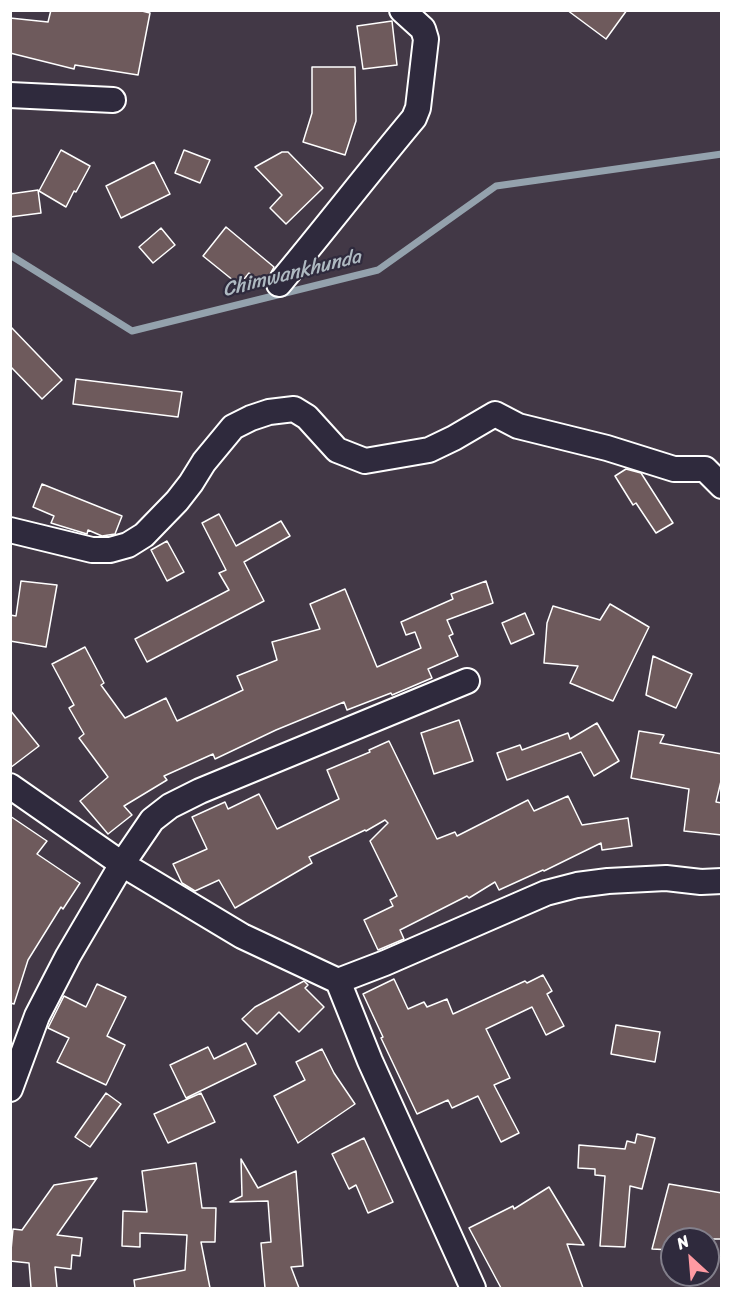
<!DOCTYPE html>
<style>
body{margin:0}
#map{position:relative;width:732px;height:1299px;overflow:hidden;background:#423846;font-family:Sriracha,sans-serif}
canvas{display:block}
.frame{position:absolute;inset:0;border:12px solid #fff;pointer-events:none}
.north{position:absolute;left:660px;top:1227px;width:60px;height:60px;box-sizing:border-box;background:#2f2a3d;border:2px solid #827f8b;border-radius:50%;rotate:334deg;font-size:16px;font-weight:700;line-height:24px;text-align:center;color:#fff}
.north::after{content:'';display:block;margin:auto;width:21px;height:27px;background:#ff9aa2;clip-path:polygon(50% 0,100% 100%,50% 72%,0 100%)}
</style>
<div id="map">
<canvas width="732" height="1299"></canvas>
<div class="frame"></div>
<div class="north">N</div>
</div>
<script>
const c = document.querySelector('canvas').getContext('2d');
c.lineJoin = 'round';
function stroke(path, color, width, dash) {
  c.strokeStyle = color;
  c.lineWidth = width;
  c.lineCap = dash ? 'butt' : 'round';
  c.setLineDash(dash || []);
  c.stroke(path);
}
function fill(path, color) {
  c.fillStyle = color;
  c.fill(path, 'evenodd');
}
function label(font, color, halo, rows, align = 'center') {
  c.font = font + ' Sriracha,sans-serif';
  c.lineWidth = 4.5;
  c.setLineDash([]);
  c.textBaseline = 'middle';
  c.strokeStyle = halo;
  c.fillStyle = color;
  for (const [text, x, y, turn = 0] of rows) {
    c.save();
    c.translate(x, y);
    c.rotate((+turn || 0) * Math.PI / 180);
    c.textAlign = isNaN(turn) ? turn : align;
    if (halo) c.strokeText(text, 0, 0);
    c.fillText(text, 0, 0);
    c.restore();
  }
}
stroke(new Path2D(`
 M 10,255 L 132,331 L 378,270 L 496,186 L 722,154`), '#94a2ad', 7);
const building = new Path2D(`
 M 51,10 L 138,10 L 150,13 L 138,75 L 75,65 L 74,69 L 10,53 L 10,18 L 48,22 Z
 M 567,10 L 627,10 L 606,39 Z
 M 392,21 L 397,65 L 363,69 L 357,26 Z
 M 312,67 L 355,67 L 356,121 L 345,155 L 303,142 L 312,113 Z
 M 61,150 L 90,166 L 76,192 L 74,191 L 66,207 L 39,191 Z
 M 184,150 L 210,160 L 200,183 L 175,173 Z
 M 282,152 L 288,152 L 323,188 L 286,224 L 270,208 L 282,195 L 255,167 Z
 M 154,162 L 170,194 L 121,218 L 106,186 Z
 M 38,190 L 41,213 L 10,217 L 10,194 Z
 M 226,227 L 274,267 L 264,285 L 249,273 L 239,285 L 203,256 Z
 M 161,228 L 175,245 L 153,263 L 139,247 Z
 M 10,326 L 62,380 L 42,399 L 10,366 Z
 M 76,379 L 182,392 L 178,417 L 73,404 Z
 M 626,469 L 641,473 L 673,523 L 656,533 L 636,503 L 633,505 L 615,476 Z
 M 42,484 L 122,516 L 115,534 L 102,536 L 88,530 L 87,534 L 51,523 L 54,516 L 33,507 Z
 M 219,514 L 236,546 L 281,521 L 290,536 L 244,562 L 264,601 L 147,662 L 135,639 L 229,590 L 219,573 L 226,570 L 202,523 Z
 M 167,541 L 184,572 L 167,581 L 151,550 Z
 M 21,581 L 57,585 L 46,647 L 10,641 L 10,615 L 16,616 Z
 M 486,581 L 493,603 L 447,620 L 453,634 L 449,636 L 458,656 L 428,669 L 432,678 L 392,695 L 391,693 L 347,710 L 344,702 L 276,730 L 215,759 L 213,754 L 164,776 L 167,780 L 124,806 L 132,815 L 108,834 L 80,801 L 108,777 L 79,738 L 84,734 L 69,708 L 74,705 L 52,664 L 85,647 L 104,683 L 101,685 L 125,718 L 166,698 L 177,721 L 243,690 L 237,676 L 277,660 L 272,642 L 320,629 L 310,604 L 345,589 L 377,667 L 421,648 L 415,632 L 406,635 L 401,622 L 453,599 L 451,594 Z
 M 610,604 L 649,627 L 613,701 L 570,683 L 578,666 L 544,663 L 547,623 L 553,606 L 600,620 Z
 M 525,613 L 534,634 L 511,644 L 502,623 Z
 M 653,656 L 692,674 L 676,708 L 646,695 Z
 M 10,710 L 39,746 L 10,768 Z
 M 459,720 L 473,761 L 434,774 L 421,733 Z
 M 597,723 L 619,761 L 594,776 L 581,752 L 507,780 L 497,753 L 520,745 L 522,750 L 568,733 L 570,739 Z
 M 639,731 L 664,735 L 660,743 L 722,754 L 722,777 L 716,802 L 722,803 L 722,835 L 684,831 L 689,789 L 631,778 Z
 M 389,741 L 437,839 L 455,832 L 457,836 L 528,800 L 534,811 L 568,796 L 582,825 L 628,818 L 632,846 L 602,850 L 601,843 L 544,871 L 543,870 L 499,890 L 495,882 L 469,898 L 467,896 L 400,930 L 404,939 L 378,950 L 364,920 L 393,906 L 390,900 L 397,896 L 370,841 L 388,823 L 385,820 L 366,831 L 365,830 L 309,857 L 312,863 L 235,908 L 219,880 L 195,891 L 182,883 L 173,864 L 207,849 L 192,817 L 225,802 L 228,809 L 259,794 L 277,829 L 339,799 L 327,770 L 370,752 L 369,750 Z
 M 10,816 L 47,841 L 37,854 L 80,883 L 63,909 L 61,907 L 28,960 L 14,1004 L 10,1003 Z
 M 543,975 L 552,991 L 547,994 L 564,1026 L 546,1035 L 532,1007 L 486,1029 L 510,1078 L 494,1085 L 519,1133 L 501,1142 L 478,1096 L 452,1108 L 448,1100 L 417,1114 L 381,1038 L 383,1037 L 363,994 L 394,979 L 408,1009 L 424,1002 L 427,1007 L 447,999 L 453,1014 L 525,981 L 527,983 Z
 M 304,981 L 308,985 L 305,988 L 324,1007 L 299,1032 L 279,1012 L 257,1034 L 242,1019 L 255,1007 Z
 M 97,984 L 126,997 L 107,1036 L 125,1045 L 106,1085 L 57,1062 L 69,1038 L 48,1028 L 64,996 L 86,1007 Z
 M 616,1025 L 660,1032 L 655,1062 L 611,1054 Z
 M 246,1043 L 256,1064 L 186,1098 L 170,1065 L 208,1047 L 214,1059 Z
 M 322,1049 L 334,1073 L 355,1104 L 298,1143 L 274,1096 L 305,1080 L 296,1062 Z
 M 106,1093 L 121,1104 L 90,1147 L 75,1137 Z
 M 201,1093 L 215,1122 L 168,1143 L 154,1114 Z
 M 637,1134 L 655,1138 L 642,1189 L 630,1186 L 625,1247 L 600,1246 L 605,1176 L 595,1175 L 595,1169 L 578,1168 L 579,1145 L 625,1149 L 627,1141 L 635,1143 Z
 M 364,1138 L 393,1202 L 368,1213 L 356,1185 L 349,1189 L 332,1154 Z
 M 241,1159 L 258,1188 L 296,1171 L 303,1266 L 291,1267 L 299,1288 L 265,1288 L 261,1243 L 271,1242 L 268,1201 L 230,1202 L 242,1196 Z
 M 196,1163 L 202,1208 L 216,1208 L 215,1242 L 201,1242 L 210,1288 L 135,1288 L 134,1280 L 185,1270 L 187,1235 L 140,1233 L 140,1247 L 122,1246 L 123,1211 L 147,1212 L 142,1171 Z
 M 97,1178 L 57,1235 L 82,1238 L 80,1256 L 72,1255 L 71,1269 L 55,1267 L 57,1288 L 31,1288 L 29,1263 L 10,1261 L 13,1229 L 22,1230 L 54,1185 Z
 M 669,1184 L 722,1193 L 722,1239 L 672,1239 L 672,1250 L 652,1249 Z
 M 549,1187 L 584,1245 L 567,1244 L 583,1288 L 501,1288 L 469,1228 L 513,1206 L 514,1209 Z`);
fill(building, '#6e5a5c');
stroke(building, '#fff', 1.5);
const minor = new Path2D(`
 M 10,95 L 113,100
 M 279,284 C 325,229 368,173 414,118 L 418,108 L 426,39 L 423,29 L 402,10
 M 10,530 L 92,550 L 110,550 L 128,545 L 144,535 L 177,501 L 191,483 L 204,462 L 233,427 L 251,418 L 269,412 L 294,409 L 307,417 L 337,450 L 365,461 L 429,450 L 454,438 L 495,414 L 518,426 L 607,448 L 674,469 L 705,469 L 722,486
 M 10,786 L 122,864 L 242,936 L 338,981 L 370,1061 L 473,1288
 M 338,981 L 385,963 L 546,893 L 577,885 L 608,881 L 666,878 L 701,882 L 722,881
 M 10,1089 L 37,1016 L 68,956 L 122,864 L 152,820 L 170,806 L 200,791 L 467,681`);
stroke(minor, '#fff', 28);
stroke(minor, '#2f2a3d', 24);
label('italic 20px', '#aeb9c1', '#2f2a3d', [
 ["Chimwankhunda",292,274,-14]
]);
</script>
